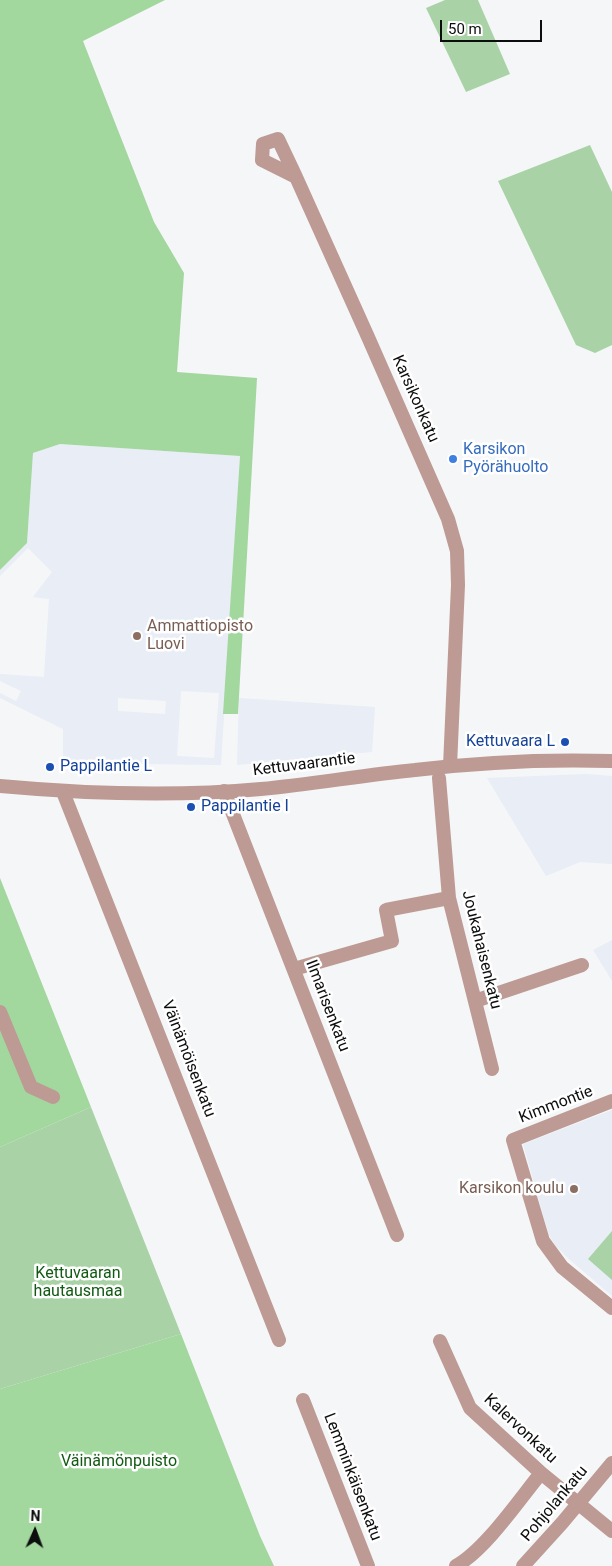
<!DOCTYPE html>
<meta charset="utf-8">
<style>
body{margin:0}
#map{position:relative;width:612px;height:1566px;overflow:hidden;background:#f5f6f8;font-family:Roboto,sans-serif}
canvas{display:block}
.north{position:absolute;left:10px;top:1506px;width:50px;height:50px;-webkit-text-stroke:4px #fff;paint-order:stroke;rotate:2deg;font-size:14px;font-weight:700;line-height:20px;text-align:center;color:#0c0d0d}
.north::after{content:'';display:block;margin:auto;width:18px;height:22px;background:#0c0d0d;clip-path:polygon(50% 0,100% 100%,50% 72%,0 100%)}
.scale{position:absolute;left:440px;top:20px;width:102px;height:22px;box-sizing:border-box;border:2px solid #0c0d0d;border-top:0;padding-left:6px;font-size:15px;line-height:18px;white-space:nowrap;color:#0c0d0d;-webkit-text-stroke:4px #fff;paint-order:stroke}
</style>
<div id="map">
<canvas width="612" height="1566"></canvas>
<div class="north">N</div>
<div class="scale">50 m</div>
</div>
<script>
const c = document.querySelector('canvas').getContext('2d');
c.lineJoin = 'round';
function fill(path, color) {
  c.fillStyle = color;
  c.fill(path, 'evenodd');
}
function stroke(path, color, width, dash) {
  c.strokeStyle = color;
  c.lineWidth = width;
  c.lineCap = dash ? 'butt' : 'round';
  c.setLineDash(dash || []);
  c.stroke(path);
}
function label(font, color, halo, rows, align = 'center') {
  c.font = font + ' Roboto,sans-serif';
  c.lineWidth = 5;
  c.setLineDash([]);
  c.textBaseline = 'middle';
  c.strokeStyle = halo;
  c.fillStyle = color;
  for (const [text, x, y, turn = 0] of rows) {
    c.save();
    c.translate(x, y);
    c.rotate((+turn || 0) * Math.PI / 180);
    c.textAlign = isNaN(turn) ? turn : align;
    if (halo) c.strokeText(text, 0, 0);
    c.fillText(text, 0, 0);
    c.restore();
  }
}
fill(new Path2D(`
 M 60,444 L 240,456 L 221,765 L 63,763 L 63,729 L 0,698 L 0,693 L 16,701 L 21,691 L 0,681 L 0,674 L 44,677 L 49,599 L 33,597 L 52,572 L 28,548 L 0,576 L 0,570 L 27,543 L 33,453 ZM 181,691 L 219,693 L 214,758 L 177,756 ZM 118,698 L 166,701 L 165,714 L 118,711 Z
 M 239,698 L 375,707 L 372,752 L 237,765 Z
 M 586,774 L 612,776 L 612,864 L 580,862 L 546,876 L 487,778 Z
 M 612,940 L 612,981 L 593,950 Z
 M 612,1110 L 612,1296 L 569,1259 L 555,1245 L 548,1233 L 523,1144 Z`), '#e8edf6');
fill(new Path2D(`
 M 445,0 L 478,0 L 510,74 L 466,92 L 426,8 Z
 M 590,145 L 612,192 L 612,345 L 595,353 L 576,345 L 498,181 Z
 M 91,1107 L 181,1334 L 0,1389 L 0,1147 Z
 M 612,1231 L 612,1280 L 588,1259 Z`), '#a9d3a6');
fill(new Path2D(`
 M 0,0 L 165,0 L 83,41 L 154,222 L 184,273 L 177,372 L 257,378 L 238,714 L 223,714 L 240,456 L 60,444 L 33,453 L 27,543 L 0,570 Z
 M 0,878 L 91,1107 L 0,1147 Z
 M 181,1334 L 260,1536 L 274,1566 L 0,1566 L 0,1389 Z`), '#a2d79e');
stroke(new Path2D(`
 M 296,177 L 278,139 L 263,144 L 262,160 L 296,177 L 368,337 L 448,519 L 457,551 L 458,585 L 450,766
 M 439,778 L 449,898 L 492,1069
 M 224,791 L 397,1235
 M 63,792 L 279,1340
 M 294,969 L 392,941 L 386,910 L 449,898
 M 475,1001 L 582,965
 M 0,1012 L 31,1087 L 53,1097
 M 612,1101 L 513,1140 L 543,1241 L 562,1267 L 612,1308
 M 440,1341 L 470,1408 L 541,1473 L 612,1531
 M 303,1400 L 368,1566
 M 456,1566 C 485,1550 519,1500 541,1473`), '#bd9a94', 14);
stroke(new Path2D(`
 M 0,786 C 87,794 174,797 261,789 C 313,784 364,775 415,770 C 481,762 546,759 612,761
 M 523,1566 L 562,1523 L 612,1463`), '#bd9a94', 14);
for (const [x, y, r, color] of [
 [453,459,5,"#3f7fe0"],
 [137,636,5,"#8d6e63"],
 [565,742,5,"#1a4fb4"],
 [50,767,5,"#1a4fb4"],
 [191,807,5,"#1a4fb4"],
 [574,1189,5,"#8d6e63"]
]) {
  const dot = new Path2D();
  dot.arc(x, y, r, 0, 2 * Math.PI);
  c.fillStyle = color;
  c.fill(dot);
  stroke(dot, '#fff', 2);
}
label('16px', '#0c0d0d', '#fff', [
 ["Karsikonkatu",415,399,66],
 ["Kettuvaarantie",304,765,-7],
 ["Joukahaisenkatu",481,950,76],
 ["Ilmarisenkatu",327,1006,69],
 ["Väinämöisenkatu",188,1059,69],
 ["Kimmontie",556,1105,-21],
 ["Kalervonkatu",520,1429,43],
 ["Lemminkäisenkatu",352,1477,69],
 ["Pohjolankatu",555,1504,-50]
]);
label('16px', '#366cbe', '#fff', [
 ["Karsikon",463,450],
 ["Pyörähuolto",463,468]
], 'left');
label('16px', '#785e54', '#fff', [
 ["Ammattiopisto",147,627],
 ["Luovi",147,645],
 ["Karsikon koulu",564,1189,"right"]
], 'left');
label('16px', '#164399', '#fff', [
 ["Kettuvaara L",555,742,"right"],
 ["Pappilantie L",60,767],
 ["Pappilantie I",201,807]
], 'left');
label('16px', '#115a12', '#fff', [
 ["Kettuvaaran",78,1274],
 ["hautausmaa",78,1292],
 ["Väinämönpuisto",119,1462]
]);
</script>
